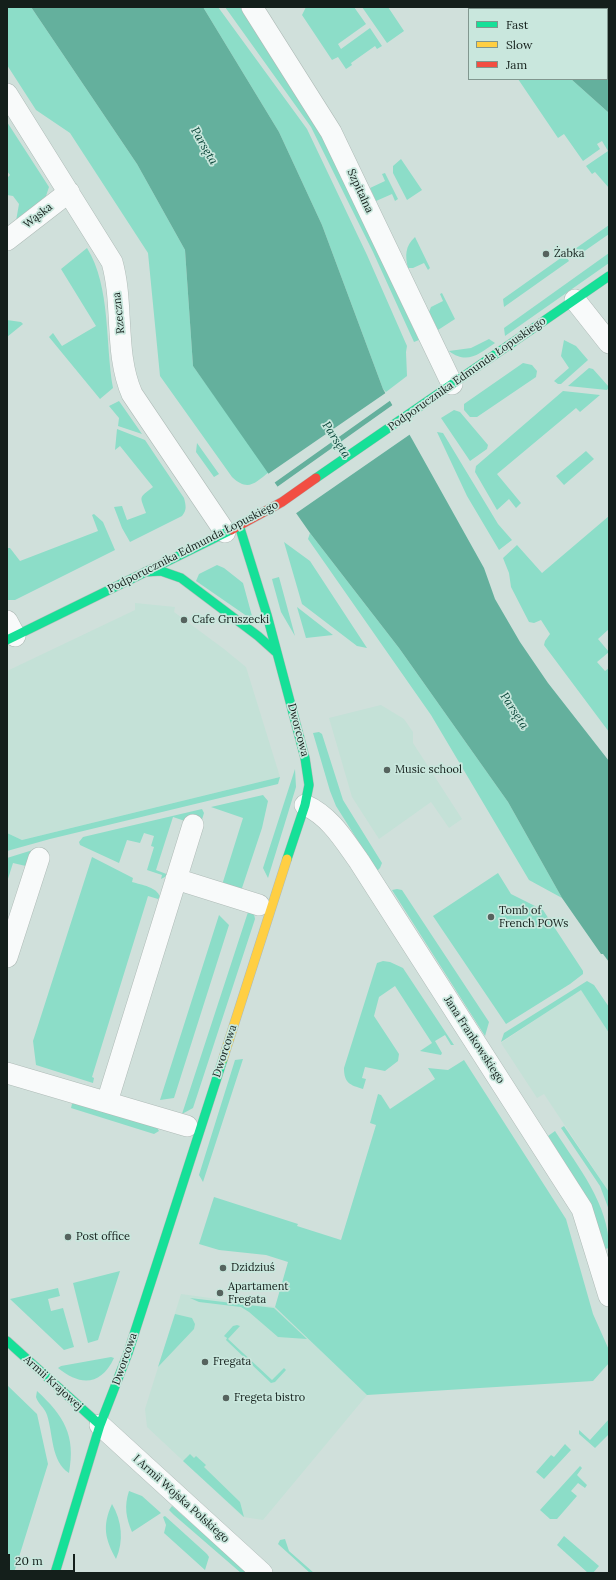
<!DOCTYPE html>
<meta charset="utf-8">
<style>
body{margin:0}
#map{position:relative;width:616px;height:1580px;overflow:hidden;background:#d0e0db;font-family:Lora,serif}
canvas{display:block}
.frame{position:absolute;inset:0;border:8px solid #141f1b;pointer-events:none}
.legend{position:absolute;left:468px;top:8px;width:140px;height:72px;box-sizing:border-box;background:#c9e7dd;border:1px solid #81978f;margin:0;padding:5px 7px;list-style:none;font-size:12px;color:#141f1b}
.legend li{display:flex;align-items:center;gap:8px;height:20px}
.legend b{width:20px;border:1px solid #81978f}
.scale{position:absolute;left:8px;top:1554px;width:67px;height:18px;box-sizing:border-box;border:2px solid #141f1b;border-top:0;padding-left:5px;font-size:12px;line-height:14px;white-space:nowrap;color:#141f1b;-webkit-text-stroke:3px #c9e7dd;paint-order:stroke}
</style>
<div id="map">
<canvas width="616" height="1580"></canvas>
<div class="frame"></div>
<ul class="legend">
<li><b style="height:5px;background:#16e098"></b>Fast</li>
<li><b style="height:5px;background:#ffcf43"></b>Slow</li>
<li><b style="height:5px;background:#f24e42"></b>Jam</li>
</ul>
<div class="scale">20 m</div>
</div>
<script>
const c = document.querySelector('canvas').getContext('2d');
c.lineJoin = 'round';
function fill(path, color) {
  c.fillStyle = color;
  c.fill(path, 'evenodd');
}
function stroke(path, color, width, dash) {
  c.strokeStyle = color;
  c.lineWidth = width;
  c.lineCap = dash ? 'butt' : 'round';
  c.setLineDash(dash || []);
  c.stroke(path);
}
function label(font, color, halo, rows, align = 'center') {
  c.font = font + ' Lora,serif';
  c.lineWidth = 3.5;
  c.setLineDash([]);
  c.textBaseline = 'middle';
  c.strokeStyle = halo;
  c.fillStyle = color;
  for (const [text, x, y, turn = 0] of rows) {
    c.save();
    c.translate(x, y);
    c.rotate((+turn || 0) * Math.PI / 180);
    c.textAlign = isNaN(turn) ? turn : align;
    if (halo) c.strokeText(text, 0, 0);
    c.fillText(text, 0, 0);
    c.restore();
  }
}
fill(new Path2D(`
 M 135,603 L 175,607 L 174,612 L 224,649 L 246,667 L 280,777 L 22,840 L 7,833 L 7,671 L 135,610 Z
 M 381,705 L 404,719 L 413,732 L 413,743 L 462,819 L 449,828 L 431,802 L 379,839 L 352,797 L 329,718 Z
 M 581,989 L 609,1033 L 609,1192 L 544,1094 L 537,1098 L 501,1043 Z
 M 181,1294 L 275,1307 L 367,1395 L 263,1520 L 243,1517 L 147,1427 L 145,1409 Z`), '#c4e1d7');
fill(new Path2D(`
 M 7,7 L 31,7 L 137,164 L 185,250 L 193,366 L 269,472 C 255,483 248,492 232,477 L 160,376 L 148,253 L 70,133 L 36,110 L 7,65 Z
 M 203,7 L 218,7 L 307,129 L 367,255 L 407,346 L 406,352 L 407,376 L 386,392 L 383,389 L 322,225 L 279,132 Z
 M 225,7 L 240,7 L 323,138 L 419,340 L 414,342 L 373,252 L 311,127 Z
 M 306,7 L 354,7 L 366,24 L 338,44 L 341,49 L 370,28 L 382,46 L 377,49 L 375,46 L 351,63 L 352,65 L 346,69 L 338,57 L 332,60 L 302,15 Z
 M 362,7 L 388,7 L 404,31 L 387,43 Z
 M 518,79 L 571,79 L 609,113 L 609,188 L 595,172 L 592,174 L 586,166 L 608,151 L 602,141 L 597,144 L 600,149 L 583,161 L 564,134 L 558,138 Z
 M 7,122 L 49,187 L 46,196 L 16,221 L 19,204 L 13,196 L 7,195 L 7,178 L 10,175 L 7,171 Z
 M 401,159 L 422,190 L 407,200 L 393,173 L 393,166 Z
 M 385,173 L 398,199 L 395,201 L 392,194 L 376,201 L 370,188 L 385,181 L 382,174 Z
 M 609,225 L 609,234 L 576,257 L 572,251 Z
 M 415,237 L 430,268 L 428,270 L 424,263 L 413,268 L 408,268 C 405,256 405,246 415,237 Z
 M 87,248 C 111,287 105,343 113,388 L 100,399 L 49,337 L 53,333 L 62,346 L 96,326 L 61,269 Z
 M 609,253 L 609,263 L 505,336 L 504,328 Z
 M 565,255 L 569,261 L 504,307 L 503,299 Z
 M 442,293 L 455,319 L 438,330 L 429,312 L 431,307 L 443,301 L 440,294 Z
 M 7,320 L 21,322 L 23,324 L 7,337 Z
 M 489,339 L 495,343 C 479,354 467,365 449,351 L 471,348 Z
 M 564,340 L 576,346 L 588,360 L 561,384 L 558,384 L 554,381 L 569,368 L 561,356 Z
 M 523,363 L 532,365 L 537,371 L 536,377 L 477,417 L 470,417 L 464,410 L 464,404 Z
 M 589,368 L 593,369 L 609,387 L 607,390 L 568,386 Z
 M 563,391 L 600,395 L 580,412 L 576,408 L 497,474 L 521,503 L 516,508 L 509,499 L 497,510 L 475,472 L 476,466 Z
 M 119,401 L 142,434 L 118,426 L 119,418 L 109,406 Z
 M 454,410 L 460,412 L 488,445 L 487,449 L 470,461 L 441,418 Z
 M 117,429 L 145,440 L 184,498 C 186,506 187,510 182,516 L 130,542 L 122,528 L 114,507 L 122,506 L 127,520 L 146,513 C 140,495 138,499 153,487 L 120,446 L 115,450 Z
 M 437,432 L 443,433 L 498,524 L 512,540 L 499,550 L 467,496 Z
 M 197,443 L 219,474 L 214,477 L 196,452 Z
 M 586,451 L 594,459 L 564,485 L 556,476 Z
 M 94,514 L 103,522 L 115,550 L 15,600 L 7,600 L 7,548 L 10,548 L 20,561 L 98,531 L 92,515 Z
 M 609,516 L 609,629 L 598,639 L 609,652 L 597,662 L 605,671 L 609,668 L 609,732 L 544,645 L 545,641 L 550,634 L 541,620 L 534,623 L 529,622 L 511,587 L 509,573 L 503,558 L 517,545 L 542,573 Z
 M 310,533 L 399,648 L 508,802 L 562,898 L 529,880 L 431,715 L 308,539 Z
 M 284,542 L 310,561 L 367,648 L 357,646 L 302,604 Z
 M 217,565 L 224,568 L 243,583 L 252,616 L 251,619 L 196,581 L 199,574 Z
 M 279,577 L 295,636 L 281,612 L 273,583 L 272,579 Z
 M 297,607 L 333,635 L 306,638 Z
 M 319,732 L 322,734 L 343,800 L 382,863 L 380,868 L 377,871 L 336,806 L 330,791 L 313,733 Z
 M 295,769 L 296,787 L 268,878 L 263,868 Z
 M 280,777 L 278,784 L 50,839 L 7,851 L 7,833 L 22,840 Z
 M 263,795 L 268,801 L 262,828 L 241,891 L 222,885 L 243,818 L 211,807 Z
 M 202,809 L 204,813 L 200,826 L 173,817 L 156,870 L 169,875 L 161,879 L 162,875 L 147,870 L 154,847 L 151,846 L 154,836 L 144,833 L 140,843 L 127,840 L 119,863 L 80,845 L 79,842 L 83,837 Z
 M 36,849 L 30,867 L 13,863 L 7,882 L 7,858 Z
 M 92,857 L 133,878 L 132,882 C 142,885 157,887 160,897 L 158,899 L 148,896 L 92,1077 L 94,1078 L 93,1083 L 36,1065 L 33,1041 Z
 M 498,873 L 511,894 L 543,910 L 583,971 L 583,974 L 570,984 L 506,1024 L 433,916 Z
 M 397,889 L 402,890 L 489,1022 L 485,1036 L 392,890 Z
 M 249,909 L 254,914 L 255,919 L 193,1108 L 182,1114 Z
 M 219,915 L 229,925 L 174,1098 L 160,1100 Z
 M 383,961 L 390,962 L 403,968 L 454,1045 L 451,1045 L 445,1035 L 435,1041 L 442,1053 L 441,1055 L 420,1051 L 432,1043 L 395,986 L 379,997 L 374,1016 L 399,1054 L 398,1061 L 385,1071 L 365,1067 L 362,1078 L 366,1079 L 363,1089 C 350,1085 344,1083 344,1068 L 377,963 Z
 M 587,981 L 594,985 L 609,1007 L 609,1033 L 581,990 L 501,1042 L 504,1033 Z
 M 243,1059 L 203,1182 L 199,1175 L 235,1060 Z
 M 464,1060 L 566,1219 L 593,1314 L 609,1350 L 609,1363 L 593,1381 L 367,1395 L 275,1307 L 288,1262 L 266,1255 L 219,1250 L 199,1244 L 214,1197 L 298,1224 L 297,1226 L 341,1240 L 376,1125 L 370,1123 L 378,1094 L 381,1095 L 390,1109 L 435,1079 L 428,1068 L 448,1070 Z
 M 80,1100 L 154,1122 L 159,1131 L 154,1134 L 71,1108 L 72,1104 Z
 M 564,1126 L 609,1192 L 609,1210 L 600,1186 L 561,1128 Z
 M 555,1131 C 578,1167 609,1204 609,1248 L 605,1249 L 591,1206 L 586,1196 L 548,1136 Z
 M 120,1271 L 98,1340 L 88,1343 L 73,1283 Z
 M 58,1288 L 60,1296 L 48,1299 L 51,1311 L 63,1308 L 74,1347 L 64,1350 L 10,1299 Z
 M 190,1298 L 274,1308 L 307,1339 L 278,1337 L 249,1312 L 241,1307 L 199,1302 Z
 M 175,1314 L 192,1318 L 195,1324 L 194,1329 L 158,1367 Z
 M 237,1325 L 240,1326 L 228,1339 L 272,1380 L 284,1368 L 286,1370 L 275,1382 L 271,1383 L 226,1340 L 227,1338 L 224,1336 L 233,1326 Z
 M 111,1357 L 114,1358 C 101,1386 80,1386 58,1368 L 61,1366 Z
 M 7,1385 L 37,1414 L 48,1464 L 14,1573 L 7,1573 Z
 M 37,1391 C 64,1416 76,1435 69,1473 C 51,1462 53,1433 47,1415 C 45,1408 38,1404 36,1397 Z
 M 609,1419 L 609,1434 L 595,1448 L 579,1434 L 579,1430 L 590,1440 Z
 M 565,1444 L 571,1450 L 544,1479 L 536,1472 L 551,1455 L 554,1457 Z
 M 190,1454 L 194,1458 L 196,1456 L 206,1465 L 204,1467 L 240,1502 L 244,1517 L 183,1461 Z
 M 580,1466 L 582,1468 L 577,1475 L 587,1485 L 585,1488 L 578,1483 L 571,1491 L 577,1496 L 557,1519 L 550,1519 L 540,1510 Z
 M 129,1491 L 142,1496 L 161,1513 L 132,1532 C 126,1518 124,1506 129,1491 Z
 M 112,1504 C 122,1521 124,1541 116,1559 C 105,1539 102,1526 112,1504 Z
 M 172,1506 L 248,1573 L 241,1573 L 174,1515 L 169,1510 Z
 M 165,1516 L 207,1554 L 209,1557 L 205,1570 L 164,1533 L 166,1525 L 163,1517 Z
 M 564,1536 L 599,1566 L 593,1573 L 588,1573 L 557,1545 Z
 M 285,1539 L 289,1551 L 314,1573 L 310,1573 L 278,1544 L 280,1540 Z`), '#8cddc8');
fill(new Path2D(`
 M 31,7 L 203,7 L 279,132 L 322,225 L 383,389 L 412,439 L 484,568 L 495,599 L 520,642 L 548,683 L 609,761 L 609,962 L 603,954 L 601,954 L 562,898 L 508,802 L 399,648 L 310,533 L 193,366 L 185,250 L 137,164 Z
 M 502,7 L 609,7 L 609,113 L 571,79 L 607,79 L 607,9 L 503,9 Z`), '#64b09d');
fill(new Path2D(`
 M 387,392 L 391,400 L 274,483 L 268,474 Z
 M 394,404 L 412,433 L 295,514 L 277,487 Z`), '#d0e0db');
const street = new Path2D(`
 M 252,7 L 331,132 L 452,384
 M 7,94 L 112,262 C 124,304 114,353 132,394 L 225,532
 M 7,240 L 69,192
 M 575,300 L 609,343
 M 7,621 L 15,636
 M 305,805 C 330,816 344,840 359,861 L 582,1209 L 609,1296
 M 176,879 L 259,905
 M 7,957 L 39,858
 M 7,1073 L 187,1126
 M 107,1102 L 193,825
 M 100,1425 L 262,1573`);
const fast = new Path2D(`
 M 316,478 L 609,276
 M 239,525 L 267,615 L 305,758 L 309,785 L 305,805 L 287,859
 M 145,572 L 161,571 L 181,578 L 258,636 L 277,653
 M 7,640 L 231,530
 M 7,1341 L 100,1425
 M 55,1573 L 100,1425 L 128,1353 L 223,1059`);
const slow = new Path2D(`
 M 223,1059 L 287,859`);
const jam = new Path2D(`
 M 231,530 L 282,502 L 316,478`);
stroke(street, '#afbbb7', 22);
stroke(fast, '#afbbb7', 10);
stroke(slow, '#afbbb7', 10);
stroke(jam, '#afbbb7', 10);
stroke(street, '#f8fafa', 21);
stroke(fast, '#16e098', 9);
stroke(slow, '#ffcf43', 9);
stroke(jam, '#f24e42', 9);
for (const [x, y, r, color] of [
 [546,254,4,"#56635e"],
 [184,620,4,"#56635e"],
 [387,770,4,"#56635e"],
 [491,917,4,"#56635e"],
 [68,1237,4,"#56635e"],
 [223,1268,4,"#56635e"],
 [220,1293,4,"#56635e"],
 [205,1362,4,"#56635e"],
 [226,1398,4,"#56635e"]
]) {
  const dot = new Path2D();
  dot.arc(x, y, r, 0, 2 * Math.PI);
  c.fillStyle = color;
  c.fill(dot);
  stroke(dot, '#c9e7dd', 1.5);
}
label('11px', '#141f1b', '#c9e7dd', [
 ["Szpitalna",360,191,65],
 ["Wąska",38,216,-38],
 ["Rzeczna",119,313,-96],
 ["Podporucznika Edmunda Łopuskiego",467,374,-35],
 ["Podporucznika Edmunda Łopuskiego",193,547,-27],
 ["Dworcowa",298,730,75],
 ["Jana Frankowskiego",474,1040,57],
 ["Dworcowa",225,1051,-72],
 ["Dworcowa",125,1359,-71],
 ["Armii Krajowej",53,1383,42],
 ["I Armii Wojska Polskiego",181,1499,42]
]);
label('11px', '#141f1b', '#c9e7dd', [
 ["Żabka",554,254],
 ["Cafe Gruszecki",192,620],
 ["Music school",395,770],
 ["Tomb of",499,911],
 ["French POWs",499,924],
 ["Post office",76,1237],
 ["Dzidziuś",231,1268],
 ["Apartament",228,1287],
 ["Fregata",228,1300],
 ["Fregata",213,1362],
 ["Fregeta bistro",234,1398]
], 'left');
label('italic 12px', '#0c473a', '#c9e7dd', [
 ["Parsęta",204,146,60],
 ["Parsęta",336,440,57],
 ["Parsęta",514,711,57]
]);
</script>
